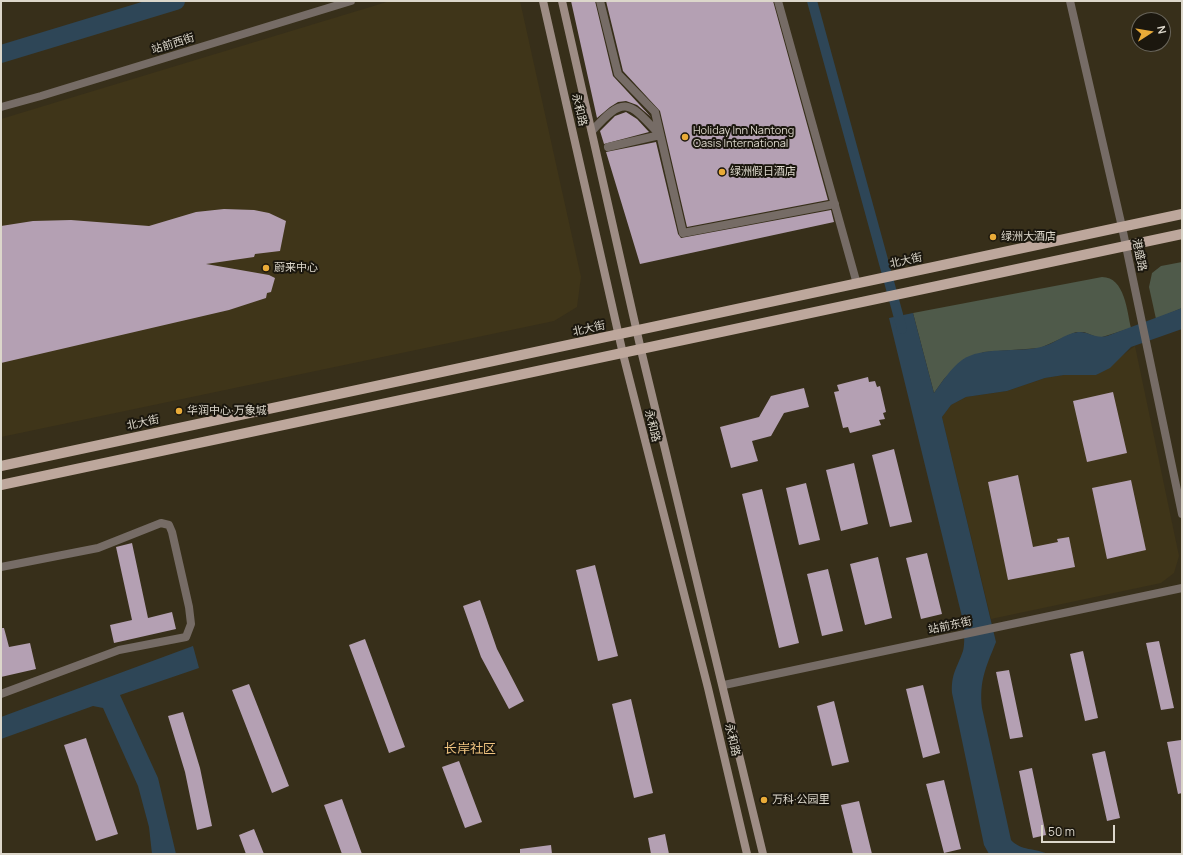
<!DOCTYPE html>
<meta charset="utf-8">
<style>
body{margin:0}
#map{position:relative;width:1183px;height:855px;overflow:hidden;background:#372f1a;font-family:Manrope,sans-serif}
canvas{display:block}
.frame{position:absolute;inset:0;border:2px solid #dcd7cb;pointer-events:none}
.north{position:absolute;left:1131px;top:12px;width:40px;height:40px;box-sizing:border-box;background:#1b170e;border:1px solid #68645a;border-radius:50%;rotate:78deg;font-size:11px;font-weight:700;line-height:16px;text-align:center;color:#dcd7cb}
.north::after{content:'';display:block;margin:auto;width:14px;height:18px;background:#e9ab38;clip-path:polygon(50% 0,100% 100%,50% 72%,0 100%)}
.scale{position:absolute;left:1041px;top:825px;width:74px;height:18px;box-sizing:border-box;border:2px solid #dcd7cb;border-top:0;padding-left:5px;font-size:12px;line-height:14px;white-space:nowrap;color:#dcd7cb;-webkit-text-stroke:3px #1b170e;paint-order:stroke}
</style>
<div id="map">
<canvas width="1183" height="855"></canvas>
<div class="frame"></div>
<div class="north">N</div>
<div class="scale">50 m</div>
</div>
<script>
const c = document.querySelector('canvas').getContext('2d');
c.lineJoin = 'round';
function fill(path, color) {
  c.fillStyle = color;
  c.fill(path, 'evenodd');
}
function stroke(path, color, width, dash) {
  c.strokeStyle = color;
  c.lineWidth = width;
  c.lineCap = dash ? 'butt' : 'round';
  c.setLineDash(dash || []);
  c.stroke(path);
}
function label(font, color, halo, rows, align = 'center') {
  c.font = font + ' Manrope,"Noto Sans SC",sans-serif';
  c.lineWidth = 4;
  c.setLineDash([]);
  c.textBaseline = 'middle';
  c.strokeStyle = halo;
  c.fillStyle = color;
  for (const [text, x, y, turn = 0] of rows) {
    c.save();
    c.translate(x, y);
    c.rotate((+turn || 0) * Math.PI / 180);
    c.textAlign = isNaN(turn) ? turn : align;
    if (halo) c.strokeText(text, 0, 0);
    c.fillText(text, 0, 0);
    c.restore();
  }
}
fill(new Path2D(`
 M 390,1 L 520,1 L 581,277 L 577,307 L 554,321 L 1,437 L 1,119 Z
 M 1135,346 L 1179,556 L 1174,573 L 1161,583 L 991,619 L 942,417 L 951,405 L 966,397 L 1007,391 L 1045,378 L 1064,375 L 1096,375 Z`), '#3f3519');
fill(new Path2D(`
 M 1182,262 L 1182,308 L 1156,319 L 1149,287 L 1152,273 L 1161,266 Z
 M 1102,277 C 1125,277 1127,312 1131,328 L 1099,338 L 1084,332 L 1076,332 L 1040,348 L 984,352 L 963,360 L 944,379 L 934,393 L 913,313 Z`), '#4f5a4a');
fill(new Path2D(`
 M 1182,308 L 1182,329 L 1131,347 L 1110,368 L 1096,375 L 1064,375 L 1045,378 L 1007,391 L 966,397 L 951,405 L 942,417 L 996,642 C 986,667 979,681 982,708 L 1011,840 C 1021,851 1035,848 1048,854 L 989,854 L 984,845 L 952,693 C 951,674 957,668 963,651 C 965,644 964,633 964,625 L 889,318 L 913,313 L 934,393 C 942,382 951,368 962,360 C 982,346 1017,353 1041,347 C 1054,344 1064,334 1078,332 C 1089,331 1094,339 1107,336 Z
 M 193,646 L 199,668 L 120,695 L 158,778 L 176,854 L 152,854 L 149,827 L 138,786 L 103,708 L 93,706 L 1,739 L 1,717 Z`), '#2e4657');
stroke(new Path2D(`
 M 812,1 L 902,329`), '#2e4657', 10);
stroke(new Path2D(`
 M 1,54 L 176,1`), '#2e4657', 18);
fill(new Path2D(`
 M 571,1 L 595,1 L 613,76 L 651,117 L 637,105 L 626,101 L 618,102 L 610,107 L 597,118 Z
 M 606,1 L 773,1 L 828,200 L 687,227 L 660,111 L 623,71 Z
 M 626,112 L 637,119 L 649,132 L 604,144 L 600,131 L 615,116 Z
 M 656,142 L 678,234 L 681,238 L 831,210 L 834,222 L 640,264 L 606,152 Z
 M 224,209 L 254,210 L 269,213 L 286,221 L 280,251 L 255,254 L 254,257 L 206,264 L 269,275 L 275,278 L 271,292 L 267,293 L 266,298 L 229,310 L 1,363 L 1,226 L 33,221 L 71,220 L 149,226 L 196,212 Z
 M 868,377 L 869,382 L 875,381 L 877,387 L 880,386 L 886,412 L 883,413 L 885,419 L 879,420 L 881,425 L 850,433 L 848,427 L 843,428 L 834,392 L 839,391 L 837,385 Z
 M 804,388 L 809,407 L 784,413 L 771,436 L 752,441 L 758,461 L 731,468 L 720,427 L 759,417 L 771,396 Z
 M 1113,392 L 1127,453 L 1087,462 L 1073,401 Z
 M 894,449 L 912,522 L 890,527 L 872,455 Z
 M 854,463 L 868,524 L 841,531 L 826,470 Z
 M 1018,475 L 1033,547 L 1058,542 L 1057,539 L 1069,537 L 1075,567 L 1008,580 L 988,482 Z
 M 1131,480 L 1146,550 L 1107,559 L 1092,488 Z
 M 806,483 L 820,540 L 799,545 L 786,488 Z
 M 762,489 L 799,643 L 779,648 L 742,494 Z
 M 132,543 L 148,618 L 172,612 L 176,629 L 114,643 L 110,625 L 132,620 L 116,547 Z
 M 927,553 L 942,614 L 921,619 L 906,558 Z
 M 878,557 L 892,618 L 865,625 L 850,564 Z
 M 595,565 L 618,656 L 598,661 L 576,570 Z
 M 828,569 L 843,631 L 822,636 L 807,574 Z
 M 480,600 L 497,649 L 524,701 L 509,709 L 481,657 L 463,606 Z
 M 1,628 L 4,628 L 9,647 L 30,643 L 36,669 L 1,677 Z
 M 365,639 L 405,747 L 389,753 L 349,645 Z
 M 1159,641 L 1174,708 L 1161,710 L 1146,643 Z
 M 1083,651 L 1098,718 L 1085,721 L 1070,654 Z
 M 1009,670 L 1023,737 L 1010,739 L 996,672 Z
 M 249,684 L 289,786 L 272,793 L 232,690 Z
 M 923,685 L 940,753 L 923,758 L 906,689 Z
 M 631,699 L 653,793 L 634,798 L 612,704 Z
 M 834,701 L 849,762 L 832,766 L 817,706 Z
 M 183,712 L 200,768 L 212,826 L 197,830 L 185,772 L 168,716 Z
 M 86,738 L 118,834 L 96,841 L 64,745 Z
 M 1181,740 L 1182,793 L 1178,794 L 1167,742 Z
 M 1105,751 L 1120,818 L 1107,821 L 1092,754 Z
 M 459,761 L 482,822 L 465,828 L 442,767 Z
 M 1032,768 L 1046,835 L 1033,838 L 1019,771 Z
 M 944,780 L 961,849 L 944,853 L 926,784 Z
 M 342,799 L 362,854 L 342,854 L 324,805 Z
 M 859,801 L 872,854 L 853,854 L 841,805 Z
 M 254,829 L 264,854 L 246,854 L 239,835 Z
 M 665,834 L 669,854 L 651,854 L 648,838 Z
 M 551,845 L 552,854 L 520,854 L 520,849 Z`), '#b4a0b3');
stroke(new Path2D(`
 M 600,1 L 618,74 L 655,112 L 683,233 L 835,204
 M 778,1 L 857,284
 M 592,131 C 625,94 629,102 660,135
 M 608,147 L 660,135
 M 1,567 L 98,548 L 161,523 L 169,525 L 172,532 L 189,607 L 191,624 L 186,637 L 119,650 L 1,694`), '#766c66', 8);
stroke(new Path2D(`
 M 1070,1 L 1122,227 L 1182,514
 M 1,107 L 41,96 L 351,1
 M 724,685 L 1182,588`), '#766c66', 8);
stroke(new Path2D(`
 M 543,1 L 623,354 L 708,688 L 747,854
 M 562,1 L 641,350 L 763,854`), '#9e8d85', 8);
stroke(new Path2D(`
 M 1,466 L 1182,214
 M 1,485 L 1182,234`), '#bda79c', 10);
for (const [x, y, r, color] of [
 [685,137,4,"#e9ab38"],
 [722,172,4,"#e9ab38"],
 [993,237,4,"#e9ab38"],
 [266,268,4,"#e9ab38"],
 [179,411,4,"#e9ab38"],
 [764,800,4,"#e9ab38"]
]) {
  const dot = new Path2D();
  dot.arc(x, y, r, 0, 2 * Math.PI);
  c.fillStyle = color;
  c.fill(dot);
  stroke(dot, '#1b170e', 1.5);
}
label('11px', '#dcd7cb', '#1b170e', [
 ["站前西街",173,44,-17],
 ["永和路",579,110,77],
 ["港盛路",1139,255,79],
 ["北大街",906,261,-12],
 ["北大街",589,329,-12],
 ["北大街",143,423,-12],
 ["永和路",652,426,76],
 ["站前东街",950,626,-12],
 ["永和路",732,740,77]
]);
label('11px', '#dcd7cb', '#1b170e', [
 ["Holiday Inn Nantong",693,131],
 ["Oasis International",693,144],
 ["绿洲假日酒店",730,172],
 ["绿洲大酒店",1001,237],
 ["蔚来中心",274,268],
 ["华润中心·万象城",187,411],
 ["万科·公园里",772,800]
], 'left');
label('13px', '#efc37f', '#1b170e', [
 ["长岸社区",470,749]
]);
</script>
